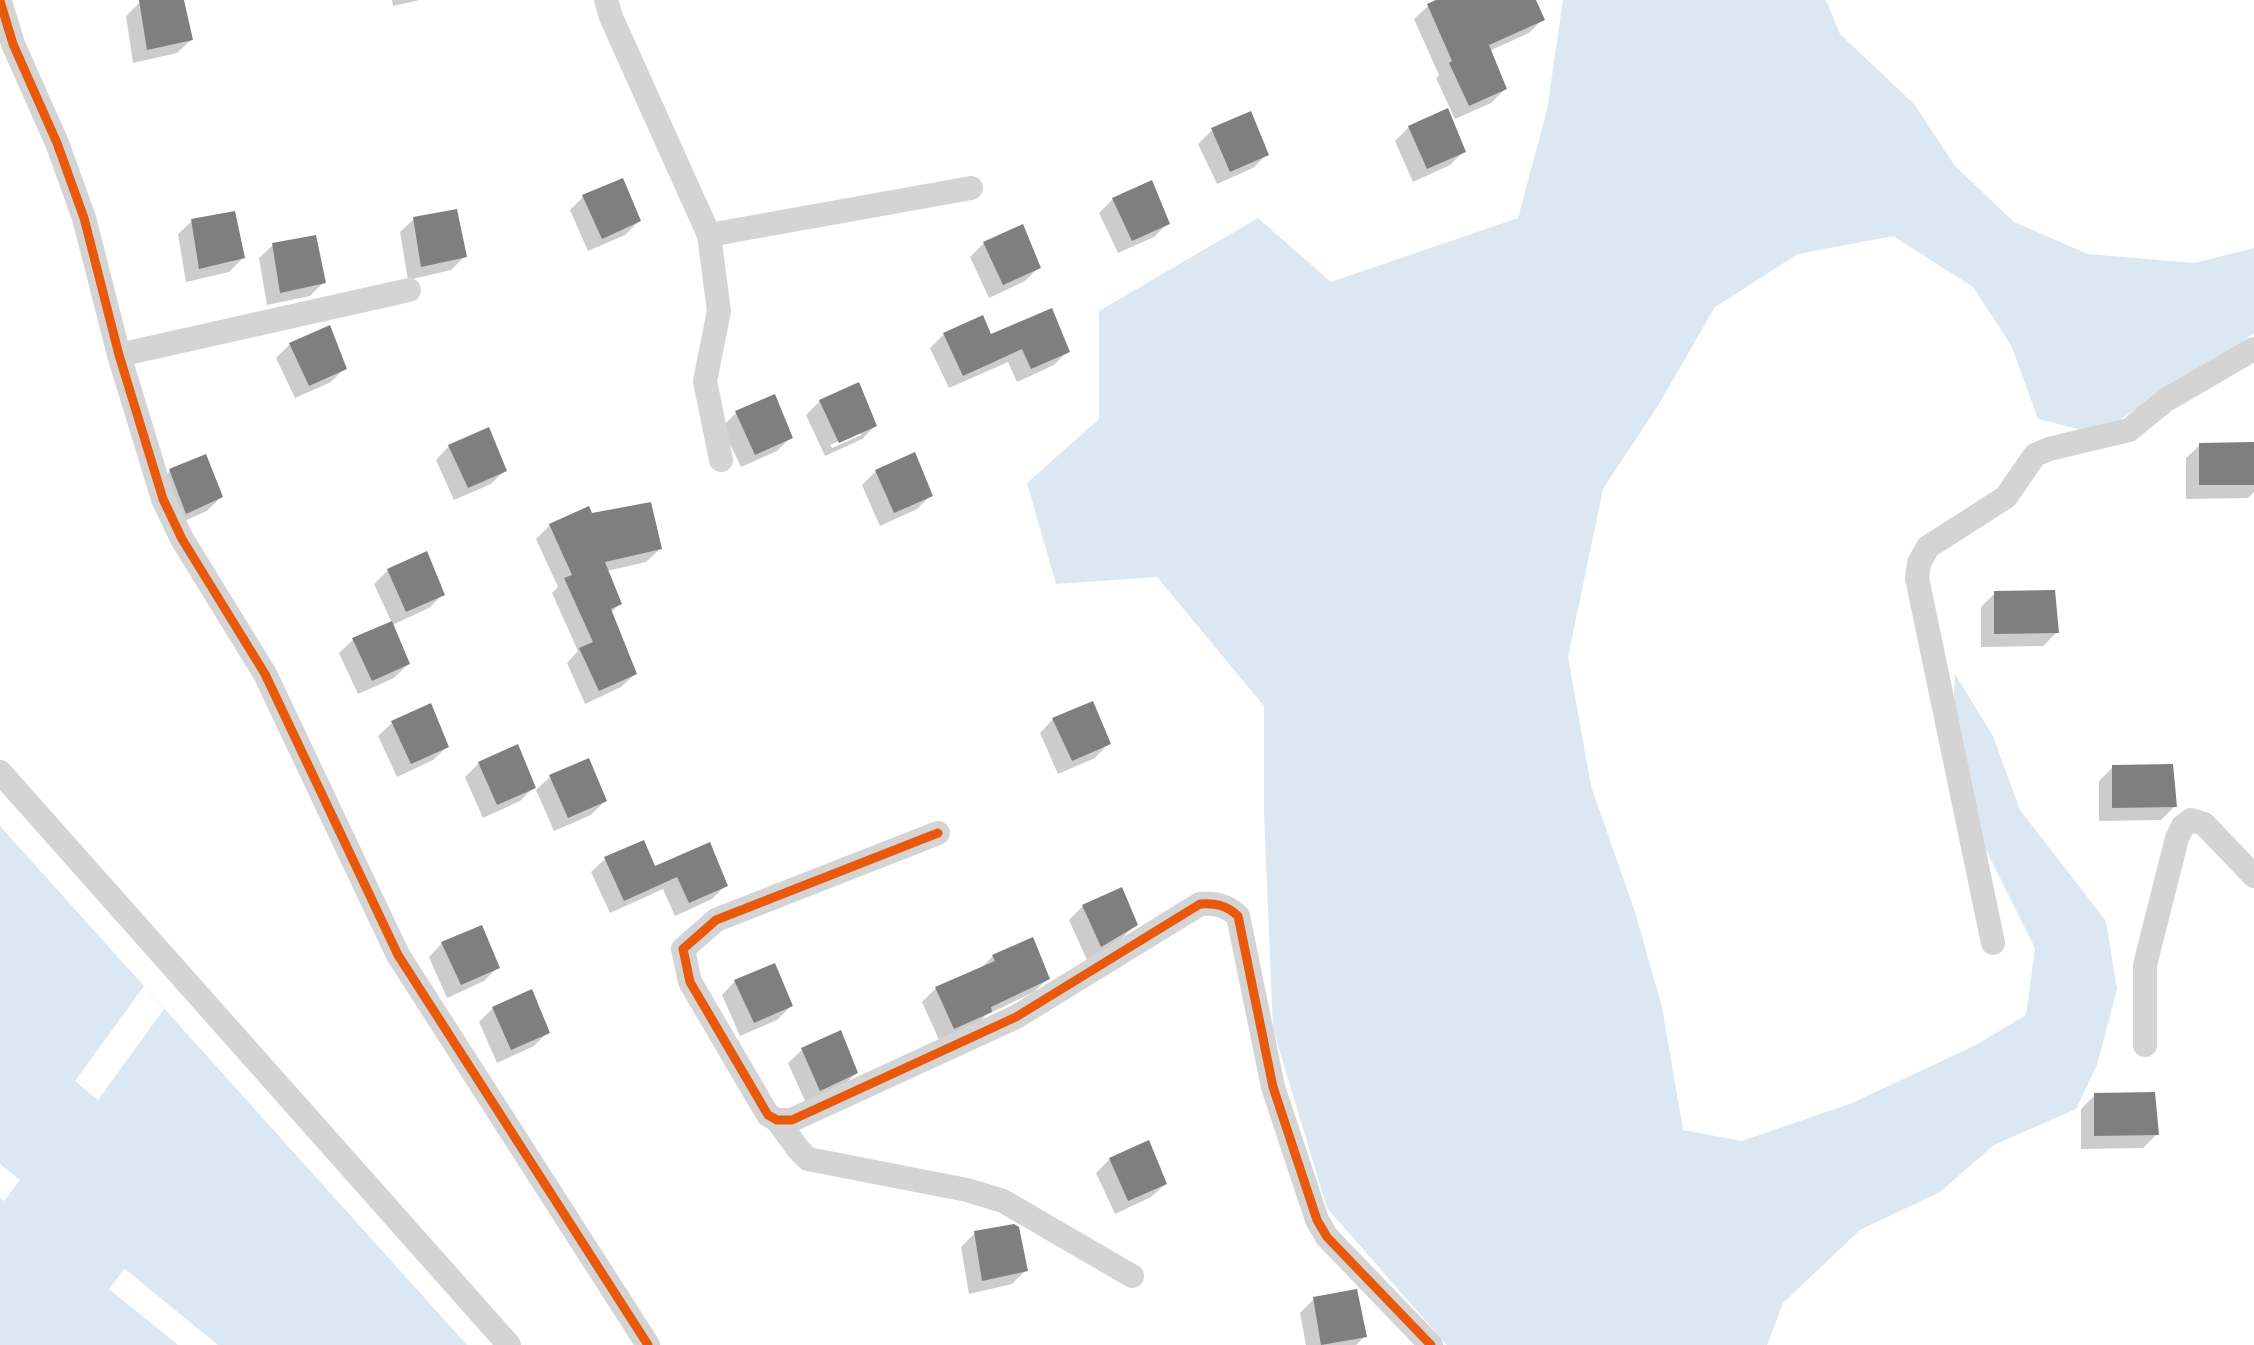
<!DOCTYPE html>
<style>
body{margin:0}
canvas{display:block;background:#fff}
</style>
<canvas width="2254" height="1345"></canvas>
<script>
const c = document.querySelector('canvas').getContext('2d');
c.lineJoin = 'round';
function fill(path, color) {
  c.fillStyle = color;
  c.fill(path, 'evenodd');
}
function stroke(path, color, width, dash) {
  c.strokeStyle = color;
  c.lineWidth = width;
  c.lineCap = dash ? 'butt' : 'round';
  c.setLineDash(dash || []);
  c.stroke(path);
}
fill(new Path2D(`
 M 1563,0 L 1826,0 L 1840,34 L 1914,104 L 1955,166 L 2014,222 L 2088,254 L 2194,263 L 2254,248 L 2254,333 L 2230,352 L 2165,389 L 2117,422 L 2082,430 L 2038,419 L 2011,345 L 1973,287 L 1893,236 L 1798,254 L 1715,307 L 1659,404 L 1603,489 L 1568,657 L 1591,786 L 1635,912 L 1662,1007 L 1683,1130 L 1742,1141 L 1852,1103 L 1976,1045 L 2026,1015 L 2035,948 L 1973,824 L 1952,733 L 1955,674 L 1993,736 L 2020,810 L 2106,921 L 2117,989 L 2097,1065 L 2076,1109 L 1994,1145 L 1940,1192 L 1860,1230 L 1783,1303 L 1767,1345 L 1447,1345 L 1327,1208 L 1273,1029 L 1264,813 L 1264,706 L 1157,577 L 1056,584 L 1027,483 L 1099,419 L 1099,311 L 1258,218 L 1331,282 L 1518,218 L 1547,110 Z
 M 0,826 L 467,1345 L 0,1345 Z`), '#dce8f1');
fill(new Path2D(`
 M 144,986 L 164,1009 L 98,1100 L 75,1081 Z
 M 0,1164 L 20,1180 L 4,1201 L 0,1198 Z
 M 125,1268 L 125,1269 L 218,1345 L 178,1345 L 109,1289 Z`), '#fff');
fill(new Path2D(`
 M 153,0 L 182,0 L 191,40 L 177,53 L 133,63 L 126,16 L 140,2 Z
 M 392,0 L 420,0 L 393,6 Z
 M 1441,0 L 1535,0 L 1542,20 L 1529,33 L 1489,51 L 1505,89 L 1491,103 L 1455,119 L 1436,78 L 1439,75 L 1414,19 L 1428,6 Z
 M 1409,127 L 1464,151 L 1450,165 L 1413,182 L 1395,141 Z
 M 1212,130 L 1267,154 L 1253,168 L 1217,184 L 1198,144 Z
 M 583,197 L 639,221 L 625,235 L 588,251 L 570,210 Z
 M 1113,199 L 1168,223 L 1154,237 L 1118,253 L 1099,213 Z
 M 414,219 L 465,256 L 451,270 L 408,280 L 400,232 Z
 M 192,221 L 243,258 L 229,272 L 186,282 L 178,234 Z
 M 984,243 L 1039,267 L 1025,281 L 989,298 L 970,257 Z
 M 273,245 L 324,282 L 310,296 L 267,305 L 259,258 Z
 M 944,334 L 990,337 L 1068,351 L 1054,365 L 1017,382 L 1008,362 L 949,388 L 930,348 Z
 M 290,344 L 345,368 L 331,382 L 295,398 L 276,358 Z
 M 820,401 L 875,426 L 862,439 L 825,456 L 806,415 ZM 861,431 L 861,435 L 832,448 L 830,445 Z
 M 736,413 L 791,437 L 777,451 L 741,467 L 722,427 Z
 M 2254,444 L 2254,492 L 2248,498 L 2186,499 L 2186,458 L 2200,445 Z
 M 449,446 L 505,470 L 491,484 L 454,500 L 436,460 Z
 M 170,471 L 221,497 L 207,511 L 173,526 L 157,485 Z
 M 876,471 L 931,495 L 917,509 L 880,526 L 862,485 Z
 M 591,515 L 660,549 L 646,562 L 607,571 L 620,603 L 611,613 L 635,674 L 621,687 L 585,704 L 567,663 L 578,651 L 552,593 L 558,587 L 536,539 L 550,525 Z
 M 388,570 L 443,594 L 429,608 L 392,625 L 408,664 L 394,678 L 358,694 L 339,653 L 353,640 L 392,623 L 374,584 Z
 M 1995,593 L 2057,632 L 2043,646 L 1981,647 L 1981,607 Z
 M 1053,719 L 1108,744 L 1095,758 L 1058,774 L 1040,733 Z
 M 392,723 L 447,747 L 433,760 L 397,777 L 378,736 Z
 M 517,747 L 534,787 L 520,801 L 483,818 L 465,777 L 479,763 Z
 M 2113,767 L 2175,806 L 2161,820 L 2099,821 L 2099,781 Z
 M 550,777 L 605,801 L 591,815 L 554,831 L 536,790 Z
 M 605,859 L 654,868 L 726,885 L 712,899 L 675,916 L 663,889 L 610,913 L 591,872 Z
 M 1083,906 L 1136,924 L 1122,938 L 1087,960 L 1069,920 Z
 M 442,943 L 498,967 L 484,981 L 447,998 L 429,957 Z
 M 993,956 L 1048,978 L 1034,992 L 986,1015 L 976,1025 L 940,1042 L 922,1002 L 936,988 L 980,969 Z
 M 735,981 L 791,1006 L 777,1020 L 740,1036 L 722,995 Z
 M 531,992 L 548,1032 L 534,1046 L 497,1063 L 479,1022 L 493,1008 Z
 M 840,1033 L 856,1073 L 843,1086 L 806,1103 L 788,1063 L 802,1050 Z
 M 2095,1095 L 2157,1134 L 2143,1148 L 2081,1149 L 2081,1109 Z
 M 1110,1159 L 1165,1184 L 1151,1197 L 1115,1214 L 1096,1173 Z
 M 975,1233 L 1026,1270 L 1012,1284 L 969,1294 L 961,1247 Z
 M 1314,1299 L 1365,1336 L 1356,1345 L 1306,1345 L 1300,1313 Z`), '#0003');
fill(new Path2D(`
 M 139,0 L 184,0 L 193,40 L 147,50 Z
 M 1436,0 L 1536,0 L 1545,20 L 1489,45 L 1507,89 L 1469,106 L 1449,63 L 1452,61 L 1427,4 Z
 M 1448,108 L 1466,152 L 1427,169 L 1408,126 Z
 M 1251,111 L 1269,155 L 1230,172 L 1211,128 Z
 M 623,178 L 641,221 L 602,239 L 582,195 Z
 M 1152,180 L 1170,224 L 1132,241 L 1112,198 Z
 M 457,209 L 467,257 L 421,267 L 413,217 Z
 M 235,211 L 245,258 L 199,269 L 191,219 Z
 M 1023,224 L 1041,268 L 1003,285 L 983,242 Z
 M 316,235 L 326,283 L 280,293 L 272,243 Z
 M 1052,308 L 1070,352 L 1031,369 L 1022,349 L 963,376 L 943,333 L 983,315 L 991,334 Z
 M 330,325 L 347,369 L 309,386 L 289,343 Z
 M 859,382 L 877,426 L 839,443 L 819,400 Z
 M 775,394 L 793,438 L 755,455 L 735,411 Z
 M 489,427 L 507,471 L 468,488 L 448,445 Z
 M 2254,442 L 2254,485 L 2199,485 L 2199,443 Z
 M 915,452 L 933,496 L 894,513 L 875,470 Z
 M 206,454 L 223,497 L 186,514 L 169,469 Z
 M 651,502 L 662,549 L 605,562 L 622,604 L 611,609 L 637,674 L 599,691 L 579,648 L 593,642 L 564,578 L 572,575 L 549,524 L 589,506 L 592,513 Z
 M 427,551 L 445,595 L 406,612 L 387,569 Z
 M 2055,590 L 2059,633 L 1994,634 L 1994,591 Z
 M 392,621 L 410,664 L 372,681 L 352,638 Z
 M 1093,701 L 1111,744 L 1072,761 L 1052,718 Z
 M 431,703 L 449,747 L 411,764 L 391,721 Z
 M 518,744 L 536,788 L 497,805 L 478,762 Z
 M 589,758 L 607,801 L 568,818 L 549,775 Z
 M 2173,764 L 2177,807 L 2112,808 L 2112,765 Z
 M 644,840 L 655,866 L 710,842 L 728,886 L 689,903 L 677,877 L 624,901 L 604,857 Z
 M 1122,887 L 1138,925 L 1101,947 L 1082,905 Z
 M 482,925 L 500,968 L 461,985 L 441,942 Z
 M 1033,937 L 1050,979 L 991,1007 L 992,1012 L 954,1029 L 935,987 L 995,961 L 992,955 Z
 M 775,963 L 793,1006 L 754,1023 L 734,980 Z
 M 532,989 L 550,1033 L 511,1050 L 492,1007 Z
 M 841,1030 L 858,1073 L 820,1091 L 801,1048 Z
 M 2155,1092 L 2159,1135 L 2094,1136 L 2094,1093 Z
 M 1149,1140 L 1167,1184 L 1128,1201 L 1109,1158 Z
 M 1014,1224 L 1019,1227 L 1028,1271 L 982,1281 L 974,1231 Z
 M 1357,1289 L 1367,1337 L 1321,1345 L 1313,1297 Z`), '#7f7f7f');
stroke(new Path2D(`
 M 606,0 L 611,17 L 709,235 L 719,311 L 705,381 L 721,460
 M 0,1 L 13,44 L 57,143 L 84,218 L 119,355 L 163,499 L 182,539 L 265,674 L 398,955 L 648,1345
 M 709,235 L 971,188
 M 119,355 L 409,290
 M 0,772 L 509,1345
 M 938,833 L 716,920 L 683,949 L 690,982 L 768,1115 L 777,1120 L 792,1120 L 1016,1017 L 1200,904 C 1216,903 1226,905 1238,916 L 1273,1087 L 1317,1220 L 1327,1237 L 1431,1345
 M 1993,943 L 1917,578 L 1919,563 L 1928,547 L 2006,497 L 2035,455 L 2049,449 L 2129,430 L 2166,400 L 2254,349
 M 2145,1045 L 2145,965 L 2177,838 L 2183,826 L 2191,820 L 2204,824 L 2254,876
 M 777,1120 L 798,1149 L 808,1159 L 967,1190 L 1003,1201 L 1132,1276`), '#d4d4d4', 24);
stroke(new Path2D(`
 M 0,1 L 13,44 L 57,143 L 84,218 L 119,355 L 163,499 L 182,539 L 265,674 L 398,955 L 648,1345
 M 938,833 L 716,920 L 683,949 L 690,982 L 768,1115 L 777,1120 L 792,1120 L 1016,1017 L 1200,904 C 1216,903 1226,905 1238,916 L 1273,1087 L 1317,1220 L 1327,1237 L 1431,1345`), '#e8590c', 9);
</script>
